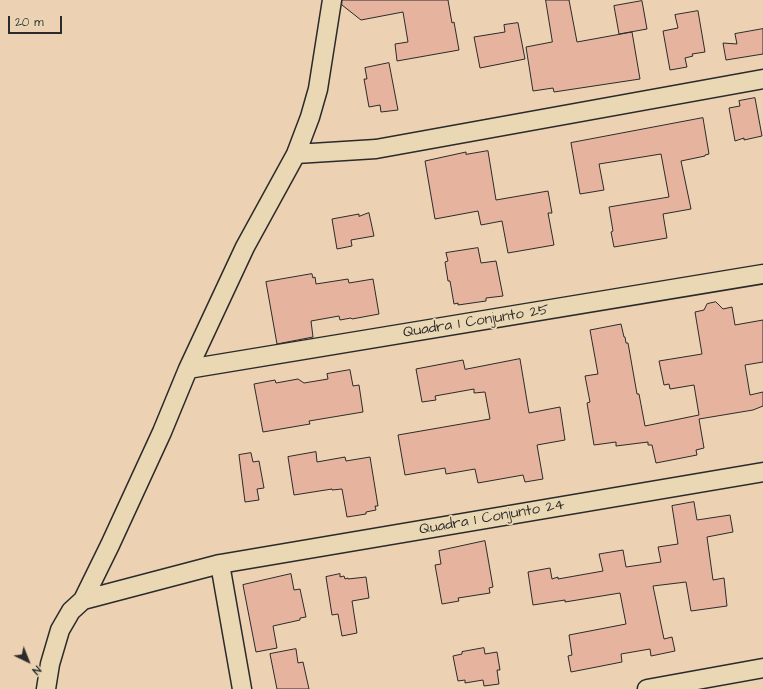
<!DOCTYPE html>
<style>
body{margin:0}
#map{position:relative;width:763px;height:689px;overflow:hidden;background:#ecd2b2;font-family:"Architects Daughter",sans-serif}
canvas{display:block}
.north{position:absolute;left:8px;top:641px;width:40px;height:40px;-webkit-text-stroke:3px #ead7b4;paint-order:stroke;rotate:137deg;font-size:11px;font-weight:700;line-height:16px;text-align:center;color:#2b2b2b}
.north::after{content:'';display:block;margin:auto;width:14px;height:18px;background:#2b2b2b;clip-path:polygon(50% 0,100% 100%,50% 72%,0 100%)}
.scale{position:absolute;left:8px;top:16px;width:54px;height:18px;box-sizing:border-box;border:2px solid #2b2b2b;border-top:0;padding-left:5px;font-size:12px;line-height:14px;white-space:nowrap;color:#2b2b2b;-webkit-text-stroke:3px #ead7b4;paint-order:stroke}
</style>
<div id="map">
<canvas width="763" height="689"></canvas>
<div class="north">N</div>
<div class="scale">20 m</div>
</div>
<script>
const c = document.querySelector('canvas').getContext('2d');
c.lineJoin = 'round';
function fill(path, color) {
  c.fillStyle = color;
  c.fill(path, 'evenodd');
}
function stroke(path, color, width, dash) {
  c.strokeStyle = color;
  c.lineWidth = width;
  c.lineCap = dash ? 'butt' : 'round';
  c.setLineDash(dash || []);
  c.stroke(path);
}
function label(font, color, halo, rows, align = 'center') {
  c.font = font + ' "Architects Daughter",sans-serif';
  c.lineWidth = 3.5;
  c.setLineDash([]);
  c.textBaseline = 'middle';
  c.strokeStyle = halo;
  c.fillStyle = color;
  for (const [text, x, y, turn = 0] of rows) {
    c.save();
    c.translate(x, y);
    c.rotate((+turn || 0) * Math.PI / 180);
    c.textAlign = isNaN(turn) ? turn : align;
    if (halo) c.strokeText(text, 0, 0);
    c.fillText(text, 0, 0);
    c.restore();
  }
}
const building = new Path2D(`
 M 342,0 L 448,0 L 452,23 L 454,22 L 459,50 L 397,61 L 395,44 L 408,42 L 403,12 L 361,20 L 342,5 Z
 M 546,0 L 569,0 L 577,42 L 632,32 L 640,79 L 554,92 L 553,88 L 533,91 L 526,47 L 552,42 Z
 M 642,1 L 647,29 L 619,34 L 614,6 Z
 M 698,11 L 705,52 L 692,54 L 693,56 L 685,58 L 687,67 L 670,70 L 663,31 L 678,28 L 675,15 Z
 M 518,23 L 525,59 L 480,68 L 474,37 L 505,32 L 504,25 Z
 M 763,29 L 763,54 L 726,60 L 723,43 L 737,44 L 735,34 Z
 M 389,63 L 398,110 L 381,112 L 380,105 L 369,107 L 364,79 L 367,79 L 365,68 Z
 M 755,98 L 762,136 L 744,140 L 744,138 L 735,141 L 729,108 L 740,106 L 739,101 Z
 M 703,118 L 709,154 L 705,155 L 705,156 L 681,161 L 691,209 L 663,214 L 667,238 L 614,247 L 611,232 L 613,231 L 609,207 L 669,197 L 661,154 L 599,164 L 604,190 L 580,194 L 571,143 Z
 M 488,151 L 496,200 L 548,191 L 552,213 L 548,213 L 554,245 L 508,253 L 502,221 L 481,225 L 478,211 L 435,219 L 425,161 L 466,152 L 466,154 Z
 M 369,213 L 374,236 L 351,240 L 352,246 L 337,249 L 332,219 L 359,214 L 359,216 Z
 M 478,248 L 481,263 L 496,261 L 503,296 L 486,298 L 486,301 L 458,305 L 458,303 L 454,304 L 450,281 L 448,281 L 445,262 L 448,261 L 446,253 Z
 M 312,274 L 313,278 L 315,277 L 316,284 L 348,279 L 349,283 L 373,279 L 379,314 L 352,319 L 351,318 L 340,320 L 339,316 L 311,321 L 313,337 L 277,344 L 266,282 Z
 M 716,302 L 723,309 L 732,307 L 735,325 L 763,320 L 763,362 L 745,365 L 750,395 L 763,392 L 763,406 L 753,410 L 699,419 L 704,448 L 696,450 L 697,455 L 656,463 L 652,445 L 648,445 L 648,442 L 616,446 L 616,442 L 594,445 L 587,403 L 590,402 L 585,376 L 598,374 L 590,330 L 621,324 L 624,337 L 625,337 L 626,343 L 628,343 L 637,394 L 639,394 L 645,426 L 699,415 L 694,385 L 670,389 L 669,384 L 664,385 L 659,361 L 702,354 L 695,312 L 704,310 L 707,304 Z
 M 520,359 L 529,413 L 560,407 L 565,440 L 537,445 L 543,479 L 525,482 L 523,475 L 478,483 L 475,469 L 446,474 L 445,468 L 405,475 L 398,435 L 490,419 L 485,392 L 474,393 L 474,389 L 435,396 L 436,400 L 422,402 L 416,369 L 463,360 L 465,369 Z
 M 350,370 L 353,386 L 359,385 L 363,412 L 309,421 L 310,424 L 263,432 L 254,384 L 275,380 L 276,383 L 298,379 L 304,383 L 328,379 L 327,374 Z
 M 316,452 L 317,462 L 345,457 L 346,461 L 370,457 L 378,506 L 375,506 L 376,510 L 366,512 L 366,514 L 347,517 L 342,489 L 332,490 L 332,489 L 294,495 L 288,457 Z
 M 251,453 L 253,462 L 259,461 L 264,488 L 257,489 L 259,500 L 245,502 L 239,455 Z
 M 694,502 L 697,520 L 730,515 L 733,532 L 707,537 L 713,580 L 724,578 L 727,606 L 691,611 L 686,582 L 653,586 L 664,639 L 672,637 L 675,651 L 651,656 L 650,649 L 621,654 L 622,662 L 571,672 L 568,656 L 572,655 L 569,635 L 626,624 L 620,593 L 565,602 L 565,600 L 533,605 L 528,572 L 550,568 L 552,579 L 558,577 L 558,579 L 603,571 L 599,554 L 623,550 L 626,567 L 661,562 L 658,547 L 678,544 L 672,506 Z
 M 485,541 L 493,587 L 489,588 L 490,593 L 458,598 L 459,601 L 442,604 L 435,565 L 441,564 L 439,551 Z
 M 291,574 L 294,590 L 300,589 L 306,617 L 300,618 L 300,620 L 273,626 L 277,648 L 256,652 L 243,585 Z
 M 340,574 L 340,577 L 344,576 L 345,579 L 348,578 L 348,579 L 366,577 L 369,598 L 352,601 L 357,633 L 342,636 L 338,614 L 332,615 L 326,577 Z
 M 484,648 L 485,654 L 497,652 L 500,670 L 497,670 L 499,684 L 484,686 L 483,680 L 465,683 L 465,680 L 458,681 L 453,656 L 462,654 L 462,652 Z
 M 296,649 L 298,663 L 303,662 L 309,689 L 277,689 L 270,654 Z`);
fill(building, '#e5b39e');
stroke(building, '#2b2b2b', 1);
const minor = new Path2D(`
 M 296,154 L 376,149 L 763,79
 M 188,369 L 763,274
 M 220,564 L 242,689
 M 83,600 L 220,564 L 763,472
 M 46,689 L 50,664 L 60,630 L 71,611 L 83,600 L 110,545 L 162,432 L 188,369 L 245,247 L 296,154 L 310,117 L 318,89 L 332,0
 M 647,689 L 763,668`);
stroke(minor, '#2b2b2b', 21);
stroke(minor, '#ead7b4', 18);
label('15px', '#2b2b2b', '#ead7b4', [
 ["Quadra 1 Conjunto 25",476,322,-9],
 ["Quadra 1 Conjunto 24",492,518,-10]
]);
</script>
